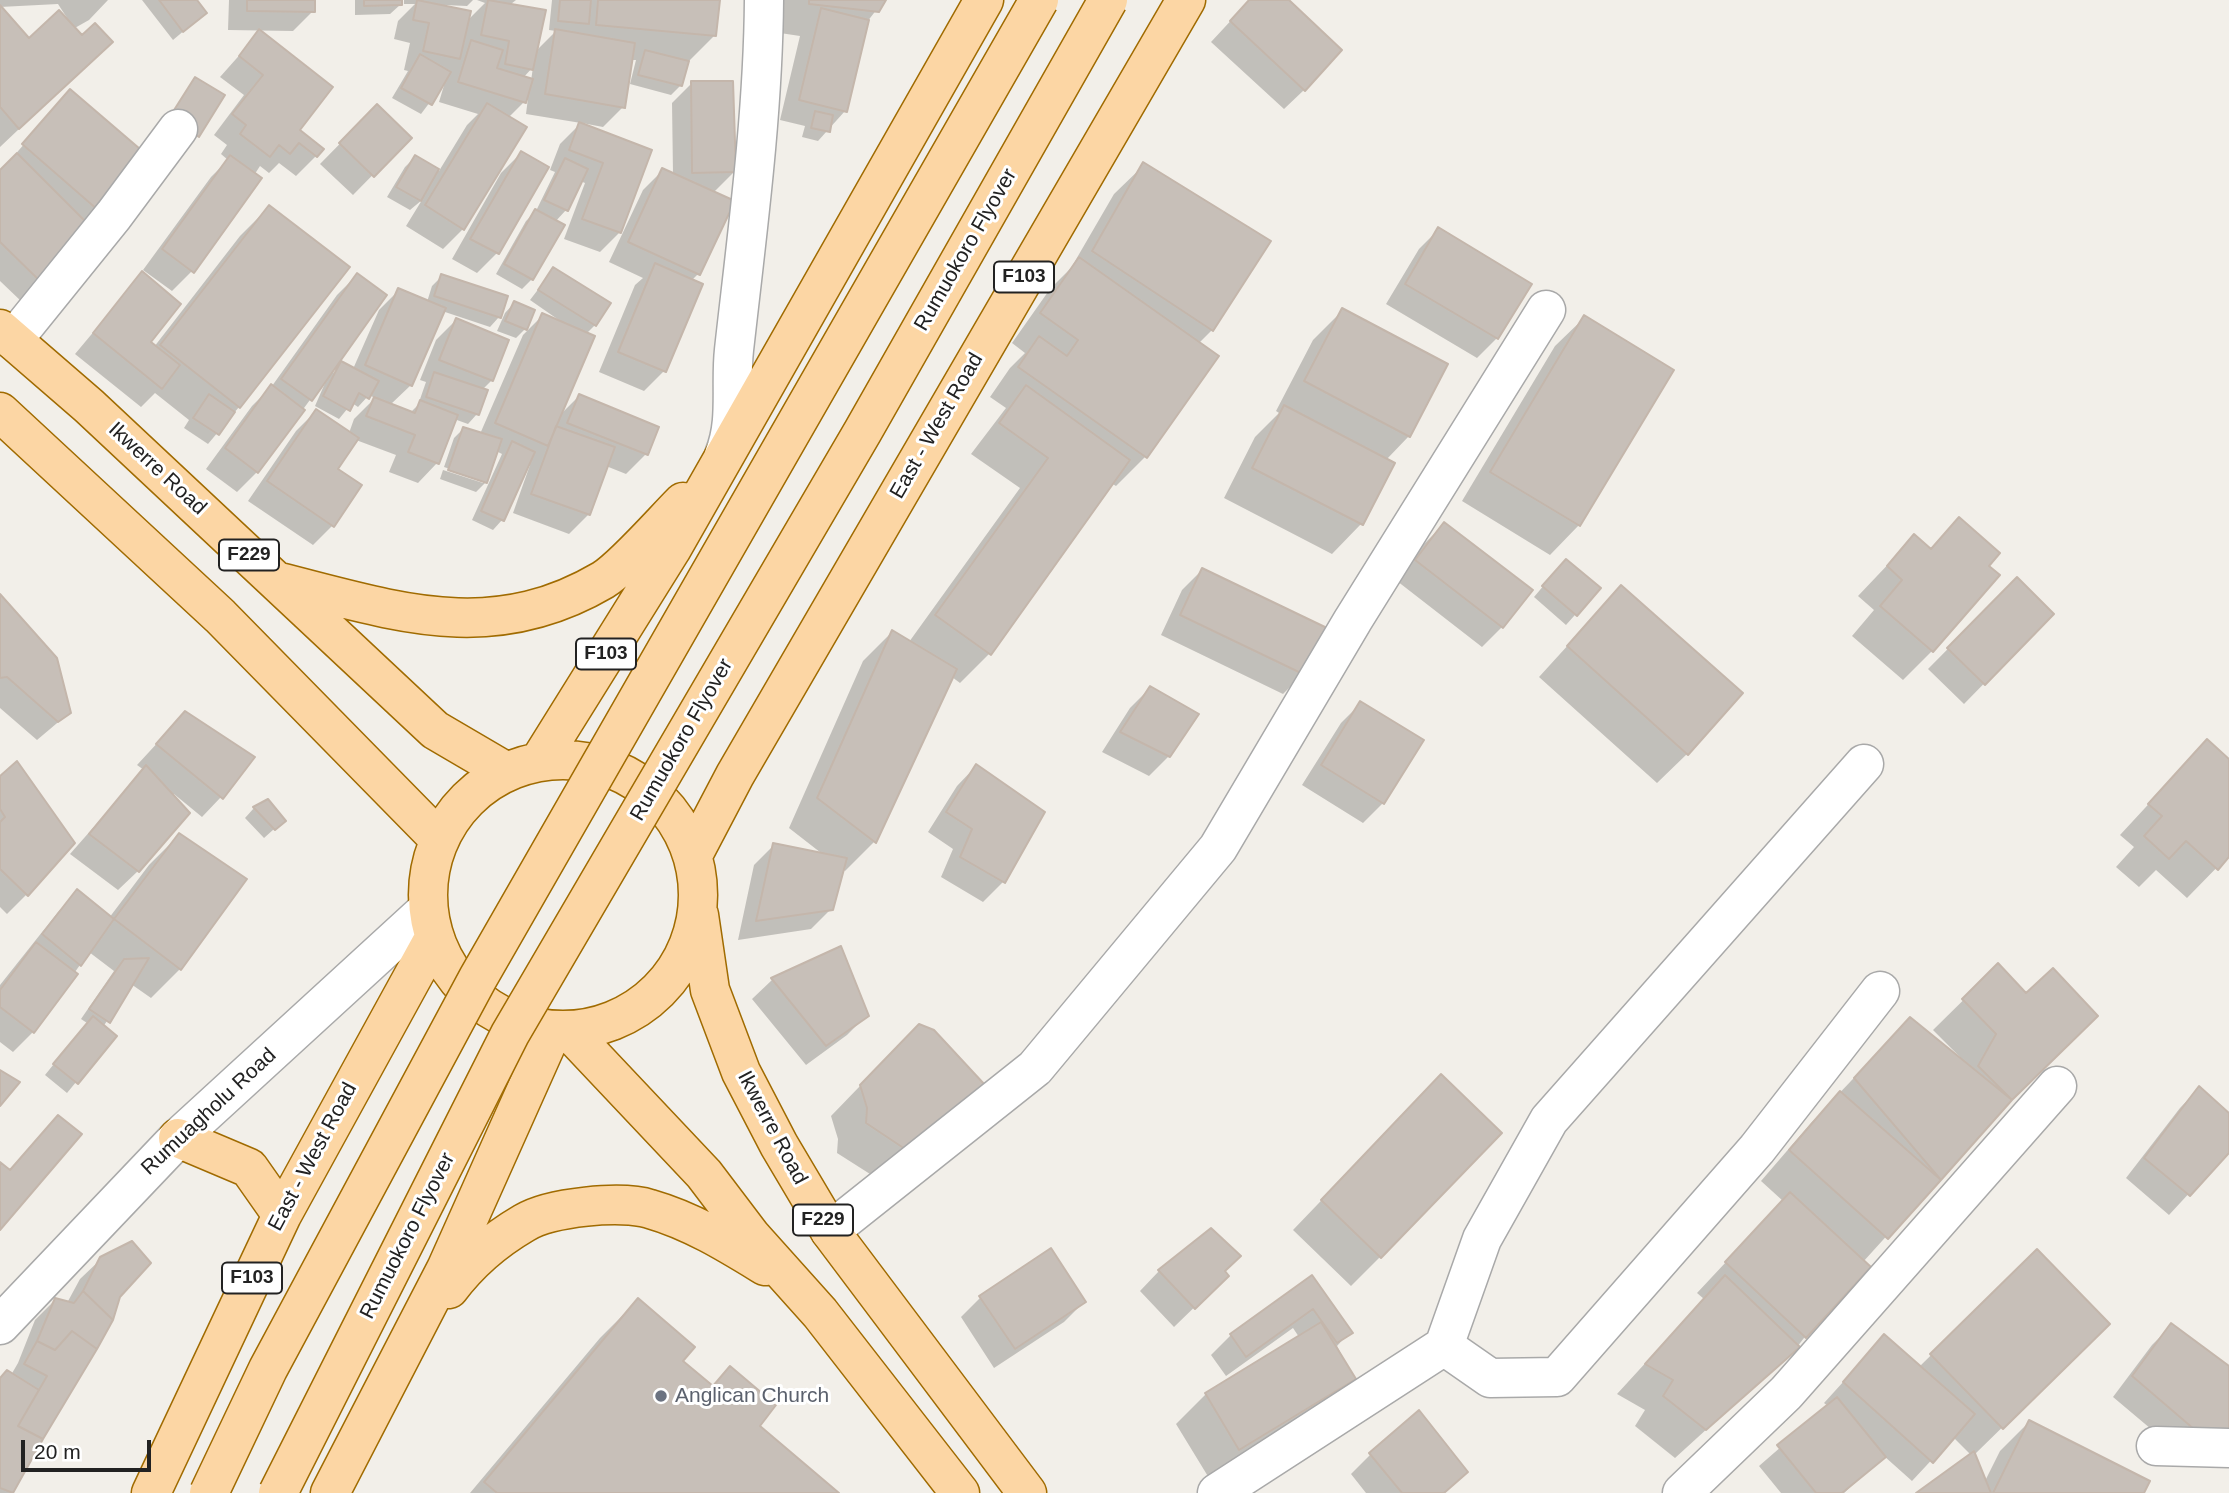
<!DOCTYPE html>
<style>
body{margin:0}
#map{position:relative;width:2229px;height:1493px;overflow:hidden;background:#f2efe9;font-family:Arial,sans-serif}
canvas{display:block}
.scale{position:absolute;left:21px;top:1440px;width:130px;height:32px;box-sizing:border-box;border:4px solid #222;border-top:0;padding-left:9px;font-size:21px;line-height:24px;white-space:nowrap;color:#222;-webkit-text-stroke:5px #fff;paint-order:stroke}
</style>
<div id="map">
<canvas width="2229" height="1493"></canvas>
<div class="scale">20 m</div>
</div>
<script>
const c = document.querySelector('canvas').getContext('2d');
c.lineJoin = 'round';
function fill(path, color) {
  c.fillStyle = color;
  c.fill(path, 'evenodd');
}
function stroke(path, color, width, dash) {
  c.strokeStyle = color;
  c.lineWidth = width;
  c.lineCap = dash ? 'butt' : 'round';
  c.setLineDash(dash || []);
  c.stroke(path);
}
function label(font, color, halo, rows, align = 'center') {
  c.font = font + ' Arial,sans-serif';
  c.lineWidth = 6;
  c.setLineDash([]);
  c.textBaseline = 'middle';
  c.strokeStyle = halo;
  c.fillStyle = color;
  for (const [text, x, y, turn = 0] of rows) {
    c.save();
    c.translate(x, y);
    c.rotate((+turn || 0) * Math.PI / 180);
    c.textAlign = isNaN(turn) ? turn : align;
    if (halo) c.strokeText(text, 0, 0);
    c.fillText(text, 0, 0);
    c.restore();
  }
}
fill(new Path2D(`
 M 0,0 L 108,0 L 89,20 L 73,29 L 82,38 L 111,42 L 0,147 L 0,8 L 29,40 L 69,21 L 58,4 L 0,7 Z
 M 142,0 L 195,0 L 205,13 L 173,40 Z
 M 229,0 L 313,0 L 313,11 L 293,31 L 228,30 Z
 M 355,0 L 400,0 L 400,5 L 390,14 L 355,15 Z
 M 404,0 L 473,0 L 467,6 L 444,5 L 467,21 L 485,3 L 477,0 L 516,0 L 511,4 L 535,52 L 556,31 L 549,30 L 552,0 L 718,0 L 715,35 L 686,64 L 681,85 L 671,95 L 630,84 L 636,60 L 631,60 L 623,107 L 603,127 L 582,123 L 650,151 L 620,232 L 600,252 L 564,239 L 585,183 L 580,181 L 566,210 L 555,222 L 532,279 L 522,289 L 496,274 L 526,221 L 536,211 L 555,172 L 550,170 L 560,144 L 581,123 L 526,114 L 528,98 L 508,118 L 463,229 L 443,249 L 406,226 L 422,200 L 410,210 L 387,197 L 405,167 L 415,157 L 439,171 L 467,125 L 478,114 L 439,102 L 445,82 L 421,114 L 392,98 L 408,71 L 404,70 L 410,43 L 394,39 L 398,21 L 415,4 L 404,4 ZM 533,67 L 531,81 L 523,78 Z
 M 784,0 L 884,0 L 867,22 L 845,111 L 818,141 L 802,137 L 805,126 L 780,120 L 800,36 L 780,33 Z
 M 1250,0 L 1286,0 L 1304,90 L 1284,109 L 1211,42 Z
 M 260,32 L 298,131 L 316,156 L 296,176 L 279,163 L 269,173 L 260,166 L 192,271 L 172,291 L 143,270 L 211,177 L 228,160 L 221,154 L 227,145 L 214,135 L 244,95 L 220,77 Z
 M 196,79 L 198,136 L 188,145 L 161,129 Z
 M 692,83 L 734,172 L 713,193 L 732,202 L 698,274 L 691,281 L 664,371 L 644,391 L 599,372 L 635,285 L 643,278 L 609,262 L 643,190 L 663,170 L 673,174 L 672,103 Z
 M 70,91 L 145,155 L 22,302 L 0,281 L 0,172 Z
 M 377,106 L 409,138 L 353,195 L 320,164 Z
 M 521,153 L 547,168 L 497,253 L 477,273 L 452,259 L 501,173 Z
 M 1144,165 L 1212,330 L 1199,343 L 1145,457 L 1116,486 L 1111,483 L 989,654 L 960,683 L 952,677 L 874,842 L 845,871 L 842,869 L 831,909 L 811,929 L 738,940 L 754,865 L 774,845 L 825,856 L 789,828 L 863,661 L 892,632 L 909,642 L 1020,488 L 971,454 L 1006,408 L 990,397 L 1010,368 L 1025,353 L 1012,343 L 1050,289 L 1071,268 L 1114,194 Z
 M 269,207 L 239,407 L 208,444 L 184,428 L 189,420 L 155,393 L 141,407 L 75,354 L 142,274 L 149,343 L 154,347 L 240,236 Z
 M 1439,229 L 1529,284 L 1497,338 L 1477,358 L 1386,304 L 1419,249 Z
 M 553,270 L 595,325 L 586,334 L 558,417 L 579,396 L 657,428 L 646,454 L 626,474 L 606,466 L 589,514 L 569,534 L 513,513 L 530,465 L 528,464 L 502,520 L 493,530 L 472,520 L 502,454 L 496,451 L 486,482 L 476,492 L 440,479 L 443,470 L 483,483 L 483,480 L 444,467 L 454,438 L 463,429 L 480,434 L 523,335 L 543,315 L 566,325 L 530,300 Z
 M 357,275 L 333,373 L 342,364 L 353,369 L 379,310 L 399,290 L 427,302 L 432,286 L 442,276 L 499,317 L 490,327 L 442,311 L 411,385 L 390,405 L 410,413 L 418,405 L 426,382 L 420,380 L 436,340 L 456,320 L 492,380 L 482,390 L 477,414 L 468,424 L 454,419 L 437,463 L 418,483 L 389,472 L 396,455 L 356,440 L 335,470 L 333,525 L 313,545 L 248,501 L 296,431 L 316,411 L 349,433 L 354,419 L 375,398 L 369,395 L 358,407 L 352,403 L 339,419 L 315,406 L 329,374 L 257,472 L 237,492 L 206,469 L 252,406 L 272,386 L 337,295 Z
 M 514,303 L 525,329 L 516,338 L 497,331 L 505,313 Z
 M 1343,310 L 1446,365 L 1409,436 L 1386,460 L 1393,463 L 1361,524 L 1332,554 L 1224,498 L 1255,437 L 1279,413 L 1276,411 L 1313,340 Z
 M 1585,317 L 1579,525 L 1550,555 L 1462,501 L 1555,346 Z
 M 1959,520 L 1932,651 L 1903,680 L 1852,636 L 1874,610 L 1858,596 L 1914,537 L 1929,550 Z
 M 1444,524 L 1502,627 L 1482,647 L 1397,581 L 1424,544 Z
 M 1202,570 L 1303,674 L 1283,694 L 1161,635 L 1182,590 Z
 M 1556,571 L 1598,589 L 1566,625 L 1534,597 Z
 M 2017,579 L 2052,614 L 1964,704 L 1928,669 Z
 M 1621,587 L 1687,754 L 1657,783 L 1539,677 Z
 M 0,596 L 69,713 L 37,740 L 0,708 Z
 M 1150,688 L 1169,756 L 1149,776 L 1102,752 L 1130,708 Z
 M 1361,703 L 1383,803 L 1363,823 L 1302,785 L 1341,723 Z
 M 185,713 L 221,797 L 202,817 L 174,794 L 138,871 L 118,890 L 70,854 L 144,770 L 137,765 Z
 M 2207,741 L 2229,761 L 2229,855 L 2187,898 L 2156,870 L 2139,887 L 2116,867 L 2134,847 L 2120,835 Z
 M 976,766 L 1003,882 L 983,902 L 941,877 L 953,849 L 928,832 L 957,786 Z
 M 0,778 L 27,894 L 7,914 L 0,907 Z
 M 254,808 L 283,821 L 264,838 L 245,818 Z
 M 179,835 L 180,969 L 151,998 L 131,984 L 103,1027 L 114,1036 L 67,1093 L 45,1075 L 87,1023 L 81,1019 L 114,971 L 89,952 L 33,1032 L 13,1052 L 0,1042 L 0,985 L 58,912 L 77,892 L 109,918 L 149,865 Z
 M 840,949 L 867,1015 L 847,1035 L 806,1065 L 752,999 L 772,980 Z
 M 1998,966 L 2026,995 L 2096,1016 L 2006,1104 L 1863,1262 L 1797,1347 L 1675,1458 L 1635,1426 L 1645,1410 L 1617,1394 L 1704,1299 L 1697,1293 L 1783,1201 L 1761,1181 L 1811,1123 L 1910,1019 L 1958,1058 L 1960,1057 L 1933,1030 Z
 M 889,1056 L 982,1085 L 881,1181 L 837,1153 L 838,1139 L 831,1116 Z
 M 2199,1088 L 2229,1115 L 2229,1150 L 2169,1215 L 2126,1178 L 2180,1108 Z
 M 1412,1106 L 1380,1257 L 1351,1286 L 1293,1230 Z
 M 2037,1251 L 2108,1324 L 1974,1455 L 1985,1481 L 2000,1451 L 2029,1422 L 2142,1493 L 1919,1493 L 1971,1455 L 1953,1437 L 1912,1481 L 1884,1456 L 1844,1493 L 1781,1493 L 1759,1466 L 1828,1406 L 1824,1403 L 1884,1337 L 1919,1367 Z
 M 101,1259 L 118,1297 L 111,1320 L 11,1493 L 0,1493 L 0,1380 L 11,1375 L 18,1363 L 35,1320 L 55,1300 L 67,1303 L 80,1279 Z
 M 1159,1271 L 1223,1272 L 1207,1295 L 1174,1327 L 1140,1291 Z
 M 1312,1278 L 1350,1332 L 1337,1346 L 1354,1379 L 1324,1408 L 1209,1478 L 1176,1424 L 1206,1394 L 1299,1337 L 1293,1328 L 1226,1376 L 1211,1355 L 1231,1335 Z
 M 981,1297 L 1084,1302 L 1064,1322 L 994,1368 L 961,1317 Z
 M 638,1300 L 681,1361 L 711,1387 L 730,1368 L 757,1426 L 836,1493 L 470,1493 L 600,1338 Z
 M 2172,1325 L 2229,1369 L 2195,1466 L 2113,1397 L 2152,1345 Z
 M 1370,1455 L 1465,1472 L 1444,1493 L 1366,1493 L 1351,1474 Z`), '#0003');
const building = new Path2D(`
 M 159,0 L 197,0 L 207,13 L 183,32 Z
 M 247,0 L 315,0 L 315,12 L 247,11 Z
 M 364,0 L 402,0 L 402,5 L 364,6 Z
 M 417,0 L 471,11 L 460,59 L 423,51 L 429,23 L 413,20 Z
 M 488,0 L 546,10 L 533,70 L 505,64 L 509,41 L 481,35 Z
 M 560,0 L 591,0 L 589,24 L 558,21 Z
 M 598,0 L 720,0 L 716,36 L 596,25 Z
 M 809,0 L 886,0 L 879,12 L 809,4 Z
 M 1249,0 L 1289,0 L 1342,50 L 1305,91 L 1230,21 Z
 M 0,5 L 29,38 L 59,10 L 82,35 L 95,23 L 113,42 L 19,129 L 0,107 Z
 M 821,8 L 869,20 L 847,112 L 799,100 Z
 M 259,29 L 333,87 L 300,130 L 324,149 L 317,157 L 299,143 L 290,154 L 279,145 L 270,157 L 240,134 L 246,125 L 232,114 L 263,75 L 239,56 Z
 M 555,29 L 635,43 L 625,108 L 545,94 Z
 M 471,40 L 503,50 L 497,68 L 533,79 L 526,103 L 458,82 Z
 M 645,50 L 689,61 L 682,86 L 638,75 Z
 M 420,54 L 451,72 L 432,105 L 401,88 Z
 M 195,77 L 225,95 L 199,137 L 169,118 Z
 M 691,81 L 733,81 L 736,172 L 692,173 Z
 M 70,89 L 147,155 L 99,211 L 22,144 Z
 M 487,103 L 527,127 L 464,230 L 425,205 Z
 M 377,104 L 412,138 L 374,177 L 339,143 Z
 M 815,111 L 833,115 L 830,132 L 811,128 Z
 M 579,122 L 652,150 L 621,233 L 582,219 L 603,163 L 569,150 Z
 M 521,151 L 549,167 L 499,254 L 470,239 Z
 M 17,153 L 94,230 L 43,284 L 0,242 L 0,170 Z
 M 230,155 L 262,178 L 194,273 L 162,249 Z
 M 415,155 L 439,169 L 421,201 L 396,187 Z
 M 565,158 L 588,169 L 568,211 L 544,200 Z
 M 1143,162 L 1271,241 L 1213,331 L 1092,251 Z
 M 662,168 L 735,201 L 700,275 L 628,242 Z
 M 269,205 L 350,267 L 240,408 L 160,345 Z
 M 535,209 L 565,225 L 533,280 L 504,264 Z
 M 1438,227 L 1532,284 L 1498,339 L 1405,284 Z
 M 1079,257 L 1219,356 L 1147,458 L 1018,367 L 1039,336 L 1067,356 L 1078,340 L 1040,313 Z
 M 655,263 L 703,284 L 666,372 L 618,352 Z
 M 553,267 L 611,303 L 596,326 L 538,290 Z
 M 142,271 L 181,304 L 151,342 L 180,365 L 162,389 L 93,333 Z
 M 357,273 L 387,295 L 312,401 L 281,379 Z
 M 441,274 L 508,296 L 501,318 L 434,296 Z
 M 398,288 L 446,308 L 412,386 L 365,365 Z
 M 514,301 L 535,310 L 527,330 L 505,321 Z
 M 1342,308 L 1448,364 L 1410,437 L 1304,381 Z
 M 542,313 L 595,336 L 548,446 L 495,423 Z
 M 1584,315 L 1674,370 L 1580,526 L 1490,472 Z
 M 456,318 L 509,340 L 493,381 L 439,360 Z
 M 341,361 L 379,381 L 369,399 L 359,393 L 350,411 L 323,396 Z
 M 434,372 L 488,390 L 479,415 L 426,397 Z
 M 271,384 L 305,410 L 258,473 L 225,448 Z
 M 1026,385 L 1130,460 L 991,655 L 935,615 L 1048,458 L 999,423 Z
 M 209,394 L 235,412 L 219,435 L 193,418 Z
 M 579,394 L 659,427 L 648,455 L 567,423 Z
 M 374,397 L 415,413 L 420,400 L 458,415 L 439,464 L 408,452 L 415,435 L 366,416 Z
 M 1284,405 L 1395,463 L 1363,525 L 1252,468 Z
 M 316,409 L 359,438 L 338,469 L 362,485 L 334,527 L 267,481 Z
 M 556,426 L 615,447 L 590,515 L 531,494 Z
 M 463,427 L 502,439 L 487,483 L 448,470 Z
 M 512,441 L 535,452 L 504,521 L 481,511 Z
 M 1959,517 L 2000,553 L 1989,566 L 2000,575 L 1933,652 L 1880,606 L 1902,580 L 1887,566 L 1914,534 L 1931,549 Z
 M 1444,522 L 1533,590 L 1503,628 L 1415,560 Z
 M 1566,559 L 1601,588 L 1577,616 L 1542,586 Z
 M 1202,568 L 1327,628 L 1305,675 L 1180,615 Z
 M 2017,577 L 2054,614 L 1985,685 L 1947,648 Z
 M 1621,585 L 1743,693 L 1688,755 L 1567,646 Z
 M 0,594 L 57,658 L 71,713 L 58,722 L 7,677 L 0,678 Z
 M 892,630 L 957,669 L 876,843 L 817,798 Z
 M 1150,686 L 1199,714 L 1170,757 L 1120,732 Z
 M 1360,701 L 1424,740 L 1384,804 L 1321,765 Z
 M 185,711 L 255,757 L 223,799 L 156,744 Z
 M 2207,739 L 2229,759 L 2229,857 L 2218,870 L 2186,841 L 2169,859 L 2144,836 L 2162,816 L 2148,804 Z
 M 17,761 L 75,843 L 28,896 L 0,869 L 0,822 L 5,817 L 0,809 L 0,776 Z
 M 976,764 L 1045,812 L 1005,883 L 960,857 L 972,829 L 946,812 Z
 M 146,765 L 190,813 L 139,872 L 89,834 Z
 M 268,799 L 286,821 L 275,830 L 253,807 Z
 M 179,833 L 247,879 L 181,970 L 114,919 Z
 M 773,843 L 847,858 L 833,910 L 756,921 Z
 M 77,889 L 114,919 L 81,966 L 42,934 Z
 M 36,942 L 78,974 L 34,1033 L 0,1007 L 0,990 Z
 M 841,946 L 869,1016 L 826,1046 L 771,978 Z
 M 149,958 L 110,1023 L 89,1009 L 124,959 Z
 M 1998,963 L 2026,993 L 2053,968 L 2098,1016 L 2012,1100 L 1978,1066 L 1996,1034 L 1962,999 Z
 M 93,1016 L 117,1036 L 78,1084 L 53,1064 Z
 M 1910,1017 L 2012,1100 L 1941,1180 L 1854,1078 Z
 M 919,1024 L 934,1030 L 985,1085 L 911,1153 L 866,1123 L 867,1108 L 860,1085 Z
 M 0,1070 L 20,1082 L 0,1106 Z
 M 1441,1074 L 1502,1133 L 1381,1258 L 1321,1200 Z
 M 2199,1086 L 2229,1113 L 2229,1153 L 2190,1196 L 2144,1158 Z
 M 1840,1091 L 1941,1180 L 1888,1239 L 1789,1150 Z
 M 58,1115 L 82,1134 L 0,1230 L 0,1162 L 10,1170 Z
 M 1790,1192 L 1871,1267 L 1806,1338 L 1725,1262 Z
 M 1211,1228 L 1241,1256 L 1225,1271 L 1229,1276 L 1195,1309 L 1158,1270 Z
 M 132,1241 L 151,1263 L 120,1297 L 113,1320 L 83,1291 L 100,1257 Z
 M 1051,1248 L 1086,1302 L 1015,1349 L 979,1296 Z
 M 2037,1249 L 2110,1324 L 2003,1429 L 1930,1354 Z
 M 1312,1275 L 1353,1333 L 1337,1343 L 1313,1309 L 1246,1357 L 1230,1334 Z
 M 1725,1275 L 1800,1347 L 1706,1430 L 1663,1396 L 1673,1380 L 1645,1364 Z
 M 83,1291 L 113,1320 L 97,1349 L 72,1331 L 55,1350 L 37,1341 L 55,1298 L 74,1303 Z
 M 638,1298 L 695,1347 L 683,1361 L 713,1386 L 730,1366 L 776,1405 L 760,1426 L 839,1493 L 497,1493 L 484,1482 Z
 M 1321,1322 L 1356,1379 L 1239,1450 L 1205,1393 Z
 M 2171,1323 L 2229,1366 L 2229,1437 L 2216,1448 L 2132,1376 Z
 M 72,1331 L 97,1349 L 43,1439 L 18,1426 L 47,1376 L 24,1364 L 37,1341 L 55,1350 Z
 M 1884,1334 L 1975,1414 L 1933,1463 L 1843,1382 Z
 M 7,1370 L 39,1390 L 18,1426 L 43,1439 L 13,1493 L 0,1488 L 0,1378 Z
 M 1837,1397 L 1886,1457 L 1842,1493 L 1816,1493 L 1777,1445 Z
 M 1419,1410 L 1468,1472 L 1444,1493 L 1402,1493 L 1369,1453 Z
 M 2029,1420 L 2150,1481 L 2144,1493 L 1993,1493 Z
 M 1974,1451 L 1991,1493 L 1916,1493 Z`);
fill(building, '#c7bfb8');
stroke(building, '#c4b6ab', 2);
const minor = new Path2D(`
 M 13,340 L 114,215 L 178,129
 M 724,455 C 738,421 730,386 734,350 C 747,234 763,117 764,0
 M 830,1231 L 1035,1068 L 1218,848 L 1353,620 L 1546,310
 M 0,1325 L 178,1138 L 428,909
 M 1444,1346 L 1490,1378 L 1557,1377 L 1757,1149 L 1880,991
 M 2156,1446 L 2229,1448
 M 1217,1493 L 1444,1346 L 1482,1239 L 1549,1120 L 1864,764
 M 1682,1493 L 1786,1393 L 2057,1086`);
const major = new Path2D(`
 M 0,329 L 89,406 L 435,730 L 505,771
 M 0,412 L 220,616 L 439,839
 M 279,582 C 395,611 491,646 603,580 C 624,567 663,522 683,502
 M 542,757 L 671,550 L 984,0
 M428 895a135 135 0 1 1 270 0a135 135 0 1 1-270 0Z
 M 693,855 L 735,775 L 1186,0
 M 699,915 L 710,990 L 741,1072 L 779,1145 L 830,1231 L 1027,1493
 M 569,1031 L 704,1174 L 751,1236 L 820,1313 L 960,1493
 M 178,1138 L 249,1168 L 282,1215
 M 449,1289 C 469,1262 495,1240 524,1223 C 550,1207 622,1200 650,1209 C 692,1221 729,1244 765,1266
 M 151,1493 L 282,1215 L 433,940
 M 330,1493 L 446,1269 L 552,1032`);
stroke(minor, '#a9a9a9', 41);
stroke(major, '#a06b00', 41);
stroke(minor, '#fff', 38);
stroke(major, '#fcd6a4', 38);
const majorBridge = new Path2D(`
 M 209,1493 L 268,1369 L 478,978 L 1039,0
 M 278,1493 L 510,1034 L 863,431 L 1108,0`);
stroke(majorBridge, '#a06b00', 41, []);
stroke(majorBridge, '#fcd6a4', 38);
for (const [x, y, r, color] of [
 [661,1396,7,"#6b7280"]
]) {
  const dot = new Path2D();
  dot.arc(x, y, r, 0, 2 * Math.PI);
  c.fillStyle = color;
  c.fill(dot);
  stroke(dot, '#fff', 2.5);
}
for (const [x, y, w] of [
 [1024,277,60],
 [249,555,60],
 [606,654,60],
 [823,1220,60],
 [252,1278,60]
]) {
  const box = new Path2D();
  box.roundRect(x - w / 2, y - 15.5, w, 31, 5);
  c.fillStyle = '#fff';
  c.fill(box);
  stroke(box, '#222', 2);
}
label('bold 19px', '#222', null, [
 ["F103",1024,277],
 ["F229",249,555],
 ["F103",606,654],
 ["F229",823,1220],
 ["F103",252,1278]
]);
label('21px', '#222', '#fff', [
 ["Rumuokoro Flyover",966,250,-60],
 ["East - West Road",937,426,-60],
 ["Ikwerre Road",157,469,43],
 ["Rumuokoro Flyover",682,740,-60],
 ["Rumuagholu Road",209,1112,-43],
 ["Ikwerre Road",772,1128,62],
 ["East - West Road",313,1157,-62],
 ["Rumuokoro Flyover",408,1236,-63]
]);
label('21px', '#5b616d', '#fff', [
 ["Anglican Church",675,1396]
], 'left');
</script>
